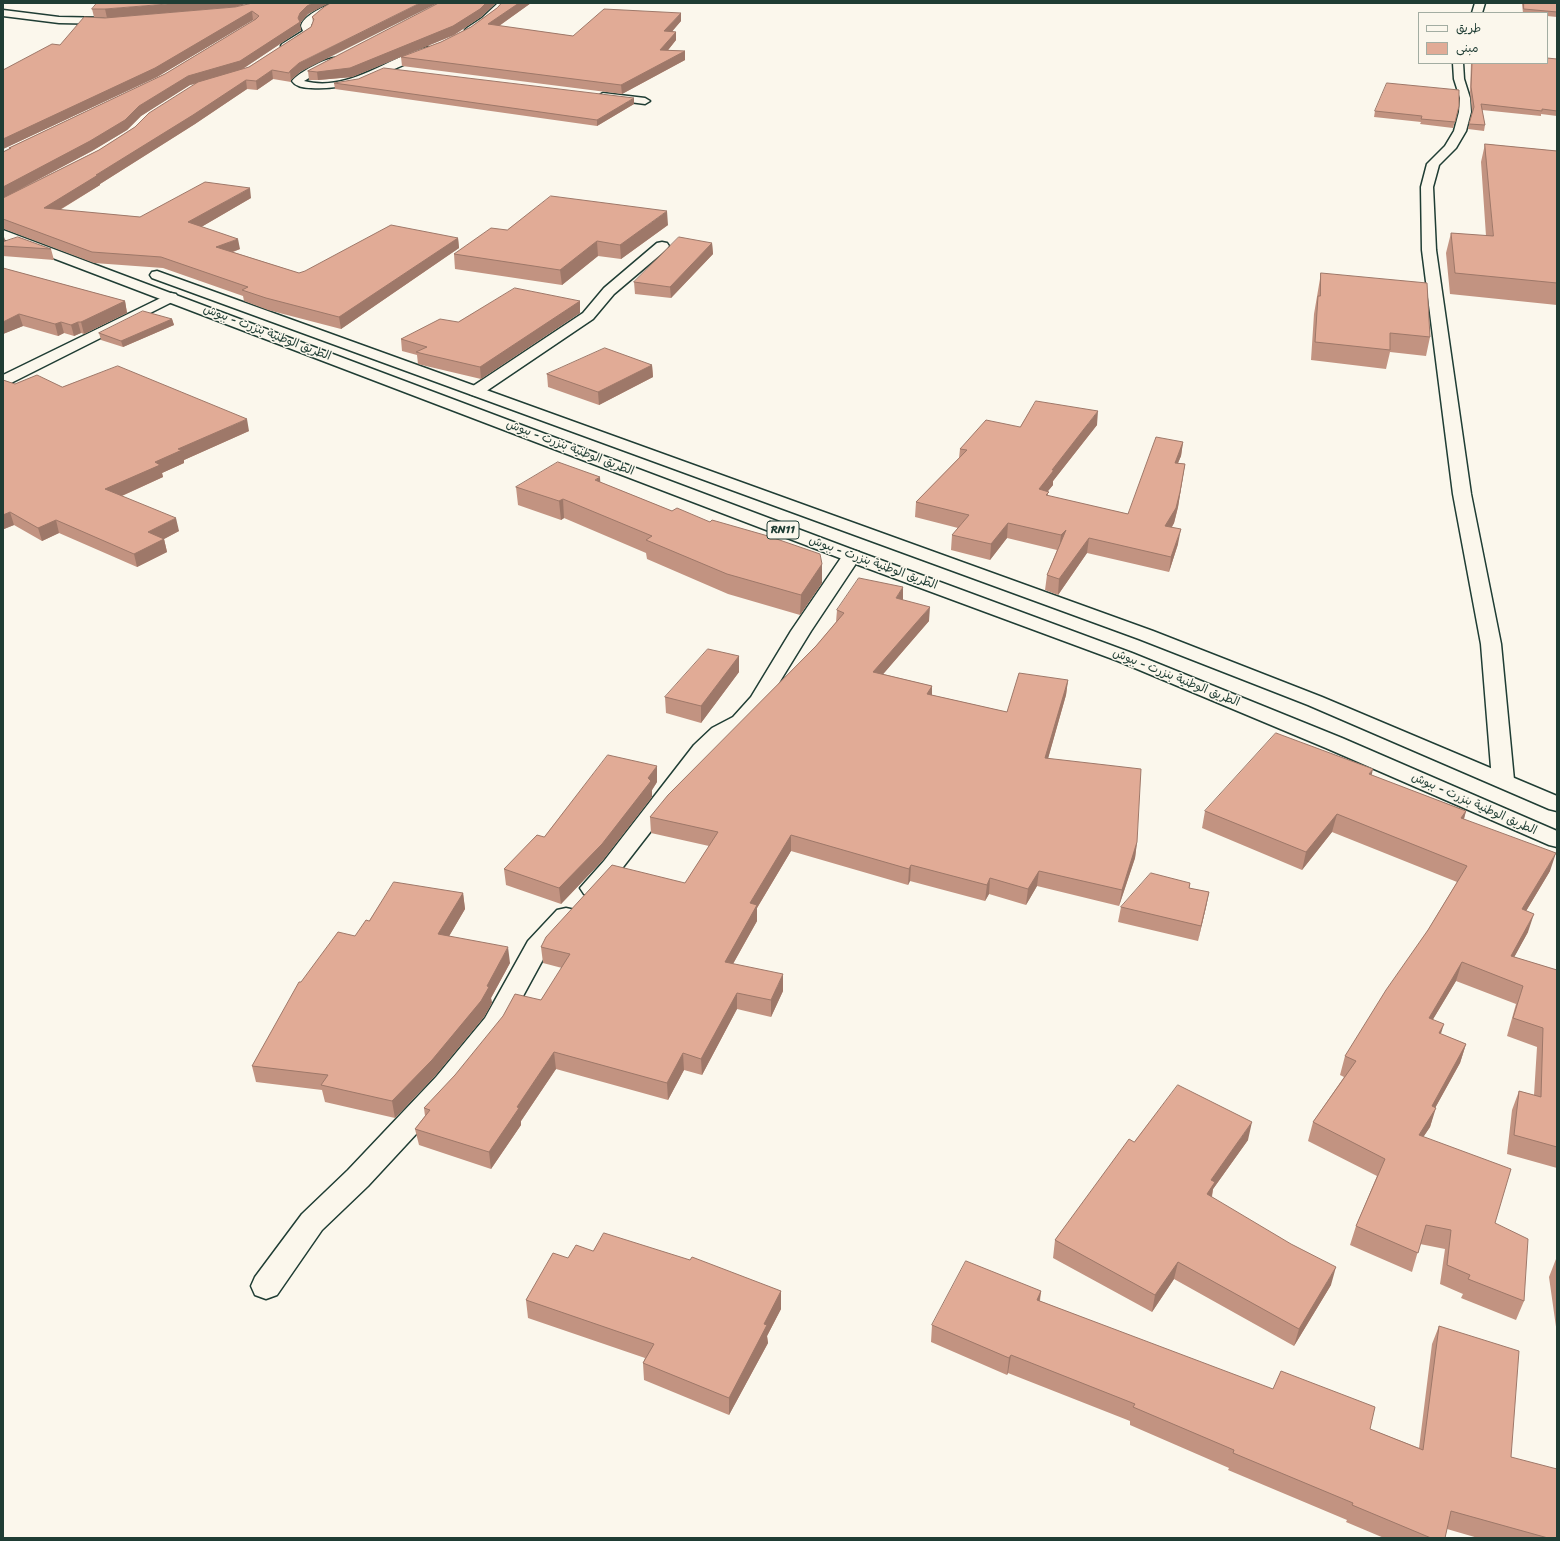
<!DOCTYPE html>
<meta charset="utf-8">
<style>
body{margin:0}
#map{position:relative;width:1560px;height:1541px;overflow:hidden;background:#fbf7ec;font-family:Sriracha,"Playpen Sans Arabic",sans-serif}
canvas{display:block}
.frame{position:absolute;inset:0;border:4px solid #1f3d34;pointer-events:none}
.legend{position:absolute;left:1418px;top:12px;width:130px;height:52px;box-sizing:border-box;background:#fbf7ec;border:1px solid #a3ada2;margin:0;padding:5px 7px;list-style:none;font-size:12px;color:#1f3d34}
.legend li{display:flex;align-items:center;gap:8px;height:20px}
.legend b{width:20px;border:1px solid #a3ada2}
</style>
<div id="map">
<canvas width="1560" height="1541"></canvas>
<div class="frame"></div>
<ul class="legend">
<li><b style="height:5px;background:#fbf7ec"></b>طريق</li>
<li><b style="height:11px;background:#e1ab96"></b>مبنى</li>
</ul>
</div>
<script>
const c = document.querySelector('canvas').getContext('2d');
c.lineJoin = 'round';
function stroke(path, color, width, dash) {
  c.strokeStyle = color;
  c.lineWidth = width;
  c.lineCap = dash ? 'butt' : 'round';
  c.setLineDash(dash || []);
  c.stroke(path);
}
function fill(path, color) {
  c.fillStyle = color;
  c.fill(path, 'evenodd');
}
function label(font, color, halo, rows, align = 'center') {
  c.font = font + ' Sriracha,"Playpen Sans Arabic",sans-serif';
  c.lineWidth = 3;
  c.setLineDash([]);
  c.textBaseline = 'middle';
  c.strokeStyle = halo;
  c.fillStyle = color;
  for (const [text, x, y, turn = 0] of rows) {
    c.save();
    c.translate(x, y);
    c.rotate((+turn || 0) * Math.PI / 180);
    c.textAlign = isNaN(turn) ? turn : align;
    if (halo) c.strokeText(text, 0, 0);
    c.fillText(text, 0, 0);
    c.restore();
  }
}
const street = new Path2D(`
 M 332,3 L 344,3 L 324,14 L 311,25 L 314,28 C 312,36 291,50 282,48 L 281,46 L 282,44 L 303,31 L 301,26 C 303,16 323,7 332,3 Z
 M 498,3 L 508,3 C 501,12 478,35 467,32 L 465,30 L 467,28 L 482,18 Z
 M 1475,3 L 1485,3 L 1482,13 L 1472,13 Z
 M 3,10 L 59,17 L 111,18 L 116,21 L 111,24 L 59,23 L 3,16 Z
 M 428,47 L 432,48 L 433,50 L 432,52 C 393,69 355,91 311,88 C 305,88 296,87 292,81 C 298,73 329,56 338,58 L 339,60 L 304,81 C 348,93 388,57 428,47 Z
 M 1453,63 L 1463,63 L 1464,79 L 1470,98 L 1471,112 L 1466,131 L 1456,148 L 1439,165 L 1433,187 L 1436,250 L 1471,494 L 1501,644 L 1514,780 L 1511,785 L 1503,787 L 1495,785 L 1492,780 L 1481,644 L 1453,494 L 1422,250 L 1421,187 L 1427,164 L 1445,146 L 1454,131 L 1459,112 L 1460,98 L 1454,79 Z
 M 603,93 L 645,98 L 650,101 L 645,104 L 599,98 L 598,96 Z
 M 662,242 L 667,243 L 669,246 L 667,249 L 614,294 L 593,319 L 482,394 L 476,396 L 470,394 L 468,391 L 470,388 L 583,313 L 604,288 L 657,243 Z
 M 171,293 L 176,294 L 178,297 L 176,300 L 9,384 L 3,386 L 3,375 Z
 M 852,550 L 859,552 L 861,556 L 811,631 L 766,704 L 747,725 L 728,738 L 710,755 L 620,871 L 600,894 L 592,896 L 584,894 L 580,888 L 604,861 L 694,745 L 712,728 L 733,717 L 751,697 L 791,631 L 845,552 Z
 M 566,908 L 575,910 L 578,916 L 547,952 L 504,1031 L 456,1091 L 368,1186 L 322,1230 L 277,1295 L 266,1299 L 255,1295 L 251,1286 L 255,1277 L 302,1214 L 348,1170 L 436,1077 L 485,1018 L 528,941 L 557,910 Z`);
const primary = new Path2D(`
 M 3,230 L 859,552 L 1132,653 L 1342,738 L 1557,831 L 1557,847 L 1549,845 L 1326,748 L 1118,661 L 845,560 L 3,239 Z
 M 157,271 L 1153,631 L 1322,697 L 1557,796 L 1557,811 L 1549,809 L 1308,705 L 1139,639 L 152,278 L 150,275 L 152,272 Z`);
stroke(street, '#1f3d34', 3);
stroke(primary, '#1f3d34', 3);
fill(street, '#fbf7ec');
fill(primary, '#fbf7ec');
fill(new Path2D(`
 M 329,3 L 308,14 L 301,22 L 300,25 L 301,30 L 241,70 L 249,67 L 311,27 L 313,22 L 312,17 L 324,7 L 300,72 L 291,80 L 291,82 L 273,79 L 257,90 L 247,89 L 195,124 L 100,184 L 100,185 L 60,210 L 140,217 L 251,198 L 201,227 L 240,249 L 233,252 L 299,273 L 458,238 L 459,248 L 341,329 L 268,310 L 244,301 L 243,296 L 163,268 L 94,263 L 4,229 L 3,229 L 3,152 L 9,149 L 9,148 L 165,74 L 254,20 L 253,20 L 157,77 L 3,149 L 3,70 L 60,45 L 105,18 ZM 198,83 L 135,127 L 99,150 L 19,190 L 92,151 L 127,130 L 141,116 L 190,85 Z
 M 439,3 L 496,3 L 481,17 L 454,35 L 352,77 L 318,80 L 309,80 L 308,71 Z
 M 502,3 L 531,3 L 499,26 L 573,36 L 681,21 L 672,31 L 676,32 L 676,40 L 668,50 L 685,51 L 685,60 L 622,94 L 402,66 L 401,57 L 441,42 L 471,27 L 497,8 Z
 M 1513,3 L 1557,3 L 1557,17 L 1547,16 L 1547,13 L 1523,13 L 1522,4 Z
 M 236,7 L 107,18 L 94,17 L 92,9 Z
 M 1557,59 L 1557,116 L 1541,114 L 1541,116 L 1482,110 L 1485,125 L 1484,131 L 1468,129 L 1472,112 L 1470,92 L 1471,63 L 1547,63 Z
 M 334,83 L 634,104 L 597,126 L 335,89 Z
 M 1459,106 L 1453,128 L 1420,124 L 1421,122 L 1374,117 L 1375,111 Z
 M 1485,144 L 1557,151 L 1557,305 L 1450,294 L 1446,253 L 1451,233 L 1486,236 L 1481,162 Z
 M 668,225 L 621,259 L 598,256 L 562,285 L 455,269 L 454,254 L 507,230 Z
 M 3,233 L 5,241 L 51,249 L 54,260 L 3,256 Z
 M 712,243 L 713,254 L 671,298 L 635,294 L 634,282 Z
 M 3,268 L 125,301 L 127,313 L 84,334 L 81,333 L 74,336 L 64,333 L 58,336 L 23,326 L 3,334 Z
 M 1321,273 L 1430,337 L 1426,356 L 1390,352 L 1386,369 L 1311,360 L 1314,314 Z
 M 580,301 L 580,313 L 481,379 L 426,366 L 418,364 L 417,355 L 402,351 L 401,339 L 458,322 Z
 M 172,319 L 174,325 L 123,347 L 101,340 L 99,333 Z
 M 652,365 L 653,377 L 599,405 L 548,387 L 547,374 Z
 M 3,380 L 15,384 L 62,387 L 249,431 L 184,460 L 184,463 L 162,473 L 163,477 L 122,496 L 179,531 L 164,539 L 167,552 L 137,567 L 59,533 L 42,541 L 14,525 L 4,529 L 3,528 Z
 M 1097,425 L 1053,481 L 1053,485 L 1048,491 L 1048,496 L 1128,514 L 1183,442 L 1181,456 L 1178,463 L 1185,464 L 1178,507 L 1174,523 L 1172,527 L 1178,544 L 1169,572 L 1087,553 L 1058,595 L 1045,590 L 1047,575 L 1057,550 L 1007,538 L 990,560 L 951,550 L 952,535 L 958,528 L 915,517 L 916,502 L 959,458 L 960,449 L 1020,427 Z
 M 600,482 L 672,511 L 710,522 L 822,564 L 822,583 L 800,615 L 728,594 L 647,559 L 646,553 L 564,518 L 561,520 L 518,505 L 516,487 Z
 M 903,600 L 929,621 L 883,674 L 932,686 L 932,695 L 1007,712 L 1068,680 L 1066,695 L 1048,758 L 1137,842 L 1135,858 L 1119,906 L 1037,886 L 1026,905 L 989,894 L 985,901 L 910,881 L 908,885 L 791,851 L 757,908 L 757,921 L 733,964 L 783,991 L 771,1017 L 737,1009 L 702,1075 L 684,1070 L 668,1100 L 556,1069 L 521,1121 L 521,1125 L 491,1169 L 419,1145 L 415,1129 L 425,1116 L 424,1108 L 541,1000 L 562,968 L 543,963 L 541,947 L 685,883 L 709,846 L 651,833 L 650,817 L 816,646 L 836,622 L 837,610 Z
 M 739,656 L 739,672 L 701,723 L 666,713 L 665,697 Z
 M 1371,775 L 1466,811 L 1464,819 L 1550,871 L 1526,911 L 1528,932 L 1514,957 L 1557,970 L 1557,1168 L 1507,1154 L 1512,1110 L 1519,1091 L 1534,1095 L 1537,1047 L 1507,1036 L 1516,1004 L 1456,981 L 1433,1019 L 1441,1034 L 1466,1044 L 1460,1063 L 1435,1108 L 1430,1127 L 1423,1137 L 1495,1223 L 1524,1301 L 1516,1320 L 1461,1298 L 1463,1294 L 1440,1284 L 1445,1249 L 1420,1244 L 1412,1272 L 1350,1245 L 1356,1226 L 1377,1176 L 1308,1141 L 1313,1122 L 1344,1077 L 1340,1075 L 1345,1056 L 1428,930 L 1457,882 L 1332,832 L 1302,870 L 1202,828 L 1205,811 Z
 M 657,782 L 652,790 L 652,797 L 603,860 L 561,904 L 506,885 L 504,869 L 544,837 Z
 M 1190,883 L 1189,888 L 1209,892 L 1206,907 L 1198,941 L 1118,922 L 1121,907 Z
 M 463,893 L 465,909 L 449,936 L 510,963 L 491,998 L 492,1003 L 484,1017 L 435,1076 L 395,1118 L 325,1102 L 322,1090 L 256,1082 L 252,1066 L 301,982 L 355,936 L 369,921 Z
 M 1248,1140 L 1213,1189 L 1212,1197 L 1331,1285 L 1294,1346 L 1174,1279 L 1152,1312 L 1053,1258 L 1055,1240 L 1134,1142 Z
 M 593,1251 L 781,1291 L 781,1309 L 767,1336 L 768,1343 L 729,1415 L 644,1380 L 643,1363 L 645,1358 L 528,1318 L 526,1300 Z
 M 1556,1259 L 1557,1259 L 1557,1334 L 1549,1277 Z
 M 1041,1291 L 1040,1301 L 1419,1448 L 1432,1344 L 1439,1326 L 1511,1457 L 1557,1538 L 1478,1538 L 1447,1529 L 1445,1538 L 1384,1538 L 1346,1522 L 1347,1520 L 1228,1470 L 1229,1468 L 1130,1425 L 1130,1421 L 1008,1373 L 1007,1375 L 931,1342 L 932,1325 Z`), '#c29381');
fill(new Path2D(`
 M 180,3 L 249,3 L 236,7 L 107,18 L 105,9 Z
 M 313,3 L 329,3 L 308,14 L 301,22 L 300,25 L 301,30 L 241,70 L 190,85 L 141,116 L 127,130 L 92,151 L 3,198 L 3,187 L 139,106 L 188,76 L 298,18 L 300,13 L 307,6 Z
 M 420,3 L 438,3 L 300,72 L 291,80 L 291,82 L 290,71 L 299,63 Z
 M 486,3 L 496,3 L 481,17 L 454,35 L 352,77 L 318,80 L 317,72 Z
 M 519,3 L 531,3 L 489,33 L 488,24 Z
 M 252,11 L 253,20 L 157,77 L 3,149 L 3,139 Z
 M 681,13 L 681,21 L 665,40 L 664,31 Z
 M 676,32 L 676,40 L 661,59 L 660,50 Z
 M 685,51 L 685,60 L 622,94 L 621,85 Z
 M 272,70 L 273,79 L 257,90 L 256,81 Z
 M 246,80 L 247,89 L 195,124 L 100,184 L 100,185 L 46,218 L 44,208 Z
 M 634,98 L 634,104 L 597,126 L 597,120 Z
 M 250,188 L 251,198 L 191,233 L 188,222 Z
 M 667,211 L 668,225 L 621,259 L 620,245 Z
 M 3,233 L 5,241 L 3,243 Z
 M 458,238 L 459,248 L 341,329 L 339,317 Z
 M 238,239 L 240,249 L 218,257 L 216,247 Z
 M 597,241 L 598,256 L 562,285 L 560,270 Z
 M 712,243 L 713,254 L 671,298 L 670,287 Z
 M 125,301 L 127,313 L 84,334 L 81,322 Z
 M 580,301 L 580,313 L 481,379 L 480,367 Z
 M 19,314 L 23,326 L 3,334 L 3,322 Z
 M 172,319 L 174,325 L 123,347 L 121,341 Z
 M 61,322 L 64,333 L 58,336 L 55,324 Z
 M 78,322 L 81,333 L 74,336 L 71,325 Z
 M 652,365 L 653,377 L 599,405 L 598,392 Z
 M 1098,411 L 1097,425 L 1053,481 L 1053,485 L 1037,504 L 1039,489 L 1052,470 Z
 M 247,419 L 249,431 L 184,460 L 184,463 L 162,473 L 163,477 L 108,502 L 105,489 L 155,462 L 178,449 Z
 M 1183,442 L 1181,456 L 1172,477 L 1175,463 Z
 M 1185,464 L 1178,507 L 1174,523 L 1163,541 L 1165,526 Z
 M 600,477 L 601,495 L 595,480 Z
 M 563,499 L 564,518 L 561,520 L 559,501 Z
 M 10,512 L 14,525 L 4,529 L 3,525 L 3,515 Z
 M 176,518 L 179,531 L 164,539 L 167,552 L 137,567 L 134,554 L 148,532 Z
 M 56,520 L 59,533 L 42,541 L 38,528 Z
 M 1008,523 L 1007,538 L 990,560 L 991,544 Z
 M 1181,529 L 1178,544 L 1169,572 L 1171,557 Z
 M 1066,530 L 1059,550 L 1061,535 Z
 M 1089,538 L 1087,553 L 1058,595 L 1059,579 Z
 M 822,564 L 822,583 L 800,615 L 801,595 Z
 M 903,587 L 903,601 L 896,598 Z
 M 930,607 L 929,621 L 872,687 L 873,672 Z
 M 739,656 L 739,672 L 701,723 L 701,706 Z
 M 1068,680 L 1066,695 L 1044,773 L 1045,758 Z
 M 932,686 L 932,701 L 927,694 Z
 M 657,766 L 657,782 L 652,790 L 652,797 L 603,860 L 561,904 L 559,888 Z
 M 1373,769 L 1369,787 L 1369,774 Z
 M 1466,811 L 1461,829 L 1461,818 Z
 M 1337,814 L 1332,832 L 1302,870 L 1306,852 Z
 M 791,835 L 791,851 L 757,908 L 757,921 L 725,978 L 725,962 L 750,903 Z
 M 1137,842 L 1135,858 L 1119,906 L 1122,890 Z
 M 1556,853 L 1550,871 L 1516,928 L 1522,909 Z
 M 911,865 L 910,881 L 908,885 L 909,869 Z
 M 1039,871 L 1037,886 L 1026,905 L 1028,889 Z
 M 990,878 L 989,894 L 985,901 L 987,885 Z
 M 1209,892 L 1206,907 L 1198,941 L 1201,926 Z
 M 463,893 L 465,909 L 441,950 L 438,934 Z
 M 1534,914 L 1528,932 L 1505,974 L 1511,956 Z
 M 508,947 L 510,963 L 491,998 L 492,1003 L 484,1017 L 435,1076 L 395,1118 L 392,1101 L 487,986 Z
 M 1462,962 L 1456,981 L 1423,1036 L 1429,1018 Z
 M 783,974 L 783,991 L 771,1017 L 771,1000 Z
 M 737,993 L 737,1009 L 702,1075 L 701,1059 Z
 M 1444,1024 L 1438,1043 L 1439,1033 Z
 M 1466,1044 L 1460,1063 L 1429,1119 L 1436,1108 L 1430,1127 L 1412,1154 L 1419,1135 L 1432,1106 Z
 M 554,1052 L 556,1069 L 521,1121 L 521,1125 L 491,1169 L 489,1152 L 517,1107 Z
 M 683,1053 L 684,1070 L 668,1100 L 667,1083 Z
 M 1252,1122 L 1248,1140 L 1213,1189 L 1211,1200 L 1207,1194 L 1211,1180 Z
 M 1178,1262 L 1174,1279 L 1152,1312 L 1155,1295 Z
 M 1336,1267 L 1331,1285 L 1294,1346 L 1299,1329 Z
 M 781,1291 L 781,1309 L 767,1336 L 768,1343 L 729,1415 L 729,1398 L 764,1324 Z
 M 1041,1291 L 1038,1309 L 1037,1300 Z
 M 1011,1355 L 1008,1373 L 1007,1375 L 1009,1358 Z`), '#9e7869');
const building = new Path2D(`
 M 97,3 L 180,3 L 105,9 L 92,9 Z
 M 253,3 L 313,3 L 307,6 L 300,13 L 298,18 L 300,22 L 240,61 L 188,76 L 139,106 L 125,120 L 90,141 L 3,187 L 3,152 L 11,148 L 9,148 L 165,74 L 256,19 L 259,16 L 252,11 L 155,68 L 3,139 L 3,70 L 52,44 L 60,45 L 84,17 L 105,18 L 235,7 Z
 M 331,3 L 420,3 L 299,63 L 290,71 L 289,73 L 272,70 L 256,81 L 246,80 L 193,115 L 96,175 L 98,175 L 44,208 L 140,217 L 205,182 L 250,188 L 188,222 L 238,239 L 216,247 L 299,273 L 305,271 L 391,225 L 458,238 L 339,317 L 266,298 L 242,290 L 248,287 L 161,257 L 92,252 L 3,219 L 3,198 L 99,150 L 135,127 L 149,113 L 198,82 L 249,67 L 311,27 L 314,19 L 312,17 L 324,7 Z
 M 439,3 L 486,3 L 480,9 L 453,26 L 350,68 L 317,72 L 308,71 Z
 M 502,3 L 519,3 L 488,24 L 573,36 L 604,9 L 681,13 L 664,31 L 676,32 L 660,50 L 685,51 L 621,85 L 401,57 L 441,42 L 471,27 L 497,8 Z
 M 1524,3 L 1557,3 L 1557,12 L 1524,9 Z
 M 1547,58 L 1557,59 L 1557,111 L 1542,109 L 1542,111 L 1481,104 L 1485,125 L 1469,124 L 1474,107 L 1471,87 L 1472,63 L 1547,63 Z
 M 384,68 L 634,98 L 597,120 L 334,83 L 358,79 Z
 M 1387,83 L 1459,90 L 1459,106 L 1455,122 L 1421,119 L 1422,116 L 1375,111 Z
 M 1485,144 L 1557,151 L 1557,283 L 1455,273 L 1451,233 L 1493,236 Z
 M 551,196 L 667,211 L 620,245 L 597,241 L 560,270 L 454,254 L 491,228 L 507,230 Z
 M 18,237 L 51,249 L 3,246 L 3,242 Z
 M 679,237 L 712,243 L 670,287 L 634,282 Z
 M 3,268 L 125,301 L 81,322 L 78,322 L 71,325 L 61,322 L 55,324 L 19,314 L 3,322 Z
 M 1321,273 L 1427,283 L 1430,337 L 1390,333 L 1390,350 L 1315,342 L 1318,296 L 1320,296 Z
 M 515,288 L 580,301 L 480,367 L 424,354 L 416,352 L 427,347 L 401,339 L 440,319 L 458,322 Z
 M 143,311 L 172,319 L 121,341 L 99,333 Z
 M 605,348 L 652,365 L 598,392 L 547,374 Z
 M 118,366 L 247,419 L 178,449 L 182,450 L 155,462 L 160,465 L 105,489 L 176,518 L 148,532 L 164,539 L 134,554 L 56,520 L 38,528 L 10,512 L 3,515 L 3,380 L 15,384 L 37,375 L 62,387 Z
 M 1036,401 L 1098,411 L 1052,470 L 1054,470 L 1039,489 L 1049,492 L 1046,495 L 1128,514 L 1156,437 L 1183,442 L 1175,463 L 1185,464 L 1180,492 L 1176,508 L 1165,526 L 1181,529 L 1171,557 L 1089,538 L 1059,579 L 1047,575 L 1066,530 L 1061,535 L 1008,523 L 991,544 L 952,535 L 969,515 L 916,502 L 967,450 L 960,449 L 986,420 L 1020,427 Z
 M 558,462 L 600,477 L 595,480 L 672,511 L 677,508 L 710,522 L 712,520 L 768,536 L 820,554 L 822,564 L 801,595 L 727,574 L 646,540 L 652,536 L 563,499 L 559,501 L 516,487 Z
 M 859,578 L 903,587 L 896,598 L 930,607 L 873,672 L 932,686 L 927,694 L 1007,712 L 1019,673 L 1068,680 L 1045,758 L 1141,769 L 1137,842 L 1122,890 L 1039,871 L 1028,889 L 990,878 L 987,885 L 911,865 L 909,869 L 791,835 L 750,903 L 757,905 L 725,962 L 783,974 L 771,1000 L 737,993 L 701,1059 L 683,1053 L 667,1083 L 554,1052 L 517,1107 L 519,1108 L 489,1152 L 415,1129 L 430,1110 L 424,1108 L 455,1075 L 503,1016 L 515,994 L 541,1000 L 570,954 L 541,947 L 546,937 L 612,865 L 685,883 L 718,832 L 650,817 L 668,795 L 816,646 L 844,613 L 837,610 Z
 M 708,649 L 739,656 L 701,706 L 665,697 Z
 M 1276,733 L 1373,769 L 1369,774 L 1466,811 L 1461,818 L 1556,853 L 1522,909 L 1534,914 L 1511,956 L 1557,970 L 1557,1147 L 1514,1135 L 1519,1091 L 1541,1097 L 1543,1028 L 1513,1018 L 1523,986 L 1462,962 L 1429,1018 L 1444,1024 L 1439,1033 L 1466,1044 L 1432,1106 L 1436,1108 L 1419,1135 L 1511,1169 L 1495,1223 L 1528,1239 L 1524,1301 L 1468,1279 L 1470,1275 L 1447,1265 L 1451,1230 L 1426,1225 L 1418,1253 L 1356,1226 L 1385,1159 L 1313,1122 L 1356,1061 L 1345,1056 L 1386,990 L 1428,930 L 1467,866 L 1337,814 L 1306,852 L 1205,811 Z
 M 608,755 L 657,766 L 648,778 L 651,781 L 602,844 L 559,888 L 504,869 L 537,835 L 544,837 Z
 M 1151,873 L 1190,883 L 1189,888 L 1209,892 L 1201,926 L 1121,907 Z
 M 394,882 L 463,893 L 438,934 L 508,947 L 487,986 L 489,987 L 481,1001 L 432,1060 L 392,1101 L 321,1085 L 328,1075 L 252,1066 L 299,982 L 301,982 L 338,932 L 355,936 L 366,920 L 369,921 Z
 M 1178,1085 L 1252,1122 L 1211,1180 L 1215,1182 L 1207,1194 L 1291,1244 L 1336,1267 L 1299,1329 L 1178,1262 L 1155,1295 L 1055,1240 L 1129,1139 L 1134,1142 Z
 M 604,1233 L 690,1260 L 692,1257 L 781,1291 L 764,1324 L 767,1325 L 729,1398 L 643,1363 L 654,1344 L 526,1300 L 553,1253 L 568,1258 L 576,1245 L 593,1251 Z
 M 966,1261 L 1041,1291 L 1037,1300 L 1273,1389 L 1281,1371 L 1375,1407 L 1370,1429 L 1423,1450 L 1439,1326 L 1519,1351 L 1511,1457 L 1557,1469 L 1557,1538 L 1548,1538 L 1451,1511 L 1445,1538 L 1431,1538 L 1352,1505 L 1353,1503 L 1233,1453 L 1234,1450 L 1133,1407 L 1135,1404 L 1011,1355 L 1009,1358 L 932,1325 Z`);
fill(building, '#e1ab96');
stroke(building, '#9e7869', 1);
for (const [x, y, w] of [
 [783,530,32]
]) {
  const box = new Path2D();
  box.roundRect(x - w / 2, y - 9, w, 18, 3);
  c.fillStyle = '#fbf7ec';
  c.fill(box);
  stroke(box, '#1f3d34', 1);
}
label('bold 11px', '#1f3d34', null, [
 ["RN11",783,530]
]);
label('12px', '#1f3d34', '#fbf7ec', [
 ["الطريق الوطنية بنزرت - ببوش",267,333,21],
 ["الطريق الوطنية بنزرت - ببوش",570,448,21],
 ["الطريق الوطنية بنزرت - ببوش",873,563,20],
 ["الطريق الوطنية بنزرت - ببوش",1176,678,22],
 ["الطريق الوطنية بنزرت - ببوش",1474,804,24]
]);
</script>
